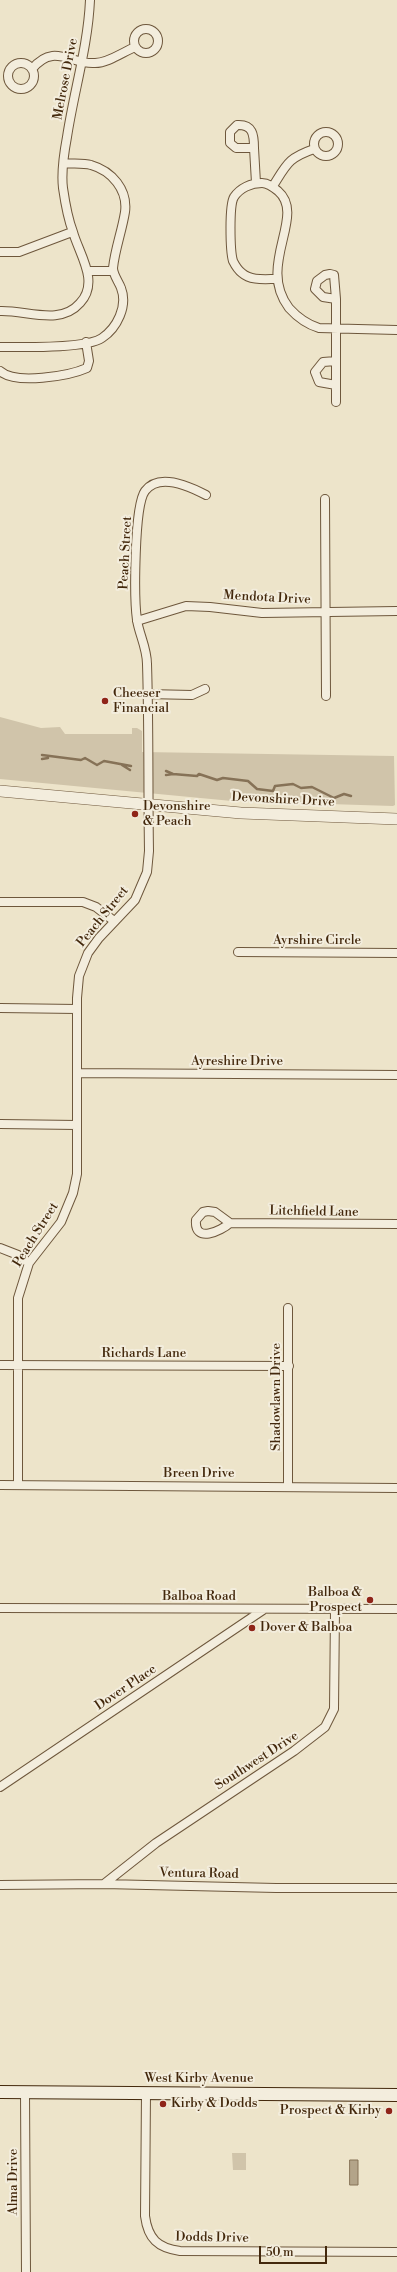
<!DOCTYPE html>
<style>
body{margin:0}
#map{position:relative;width:397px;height:2272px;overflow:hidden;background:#ede4ca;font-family:"Libre Bodoni",serif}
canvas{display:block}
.scale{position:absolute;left:259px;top:2246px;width:68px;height:18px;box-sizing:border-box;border:2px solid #43280c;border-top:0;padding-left:5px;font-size:12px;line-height:14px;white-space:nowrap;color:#43280c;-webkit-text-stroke:3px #f3eddd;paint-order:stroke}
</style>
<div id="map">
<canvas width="397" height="2272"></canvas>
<div class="scale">50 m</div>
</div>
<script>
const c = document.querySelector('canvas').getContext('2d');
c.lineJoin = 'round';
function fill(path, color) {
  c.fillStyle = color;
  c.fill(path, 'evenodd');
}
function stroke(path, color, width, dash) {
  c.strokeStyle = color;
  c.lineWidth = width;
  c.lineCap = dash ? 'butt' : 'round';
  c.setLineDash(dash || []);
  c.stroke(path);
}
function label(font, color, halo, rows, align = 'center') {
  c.font = font + ' "Libre Bodoni",serif';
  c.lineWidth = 4;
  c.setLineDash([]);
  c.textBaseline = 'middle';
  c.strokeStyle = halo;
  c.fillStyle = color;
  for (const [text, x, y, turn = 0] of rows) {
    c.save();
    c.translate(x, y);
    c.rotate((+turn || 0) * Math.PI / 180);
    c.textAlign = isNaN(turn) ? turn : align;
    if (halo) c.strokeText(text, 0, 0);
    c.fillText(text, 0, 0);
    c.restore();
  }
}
fill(new Path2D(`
 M 0,717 L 41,728 L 60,727 L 65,734 L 132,734 L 132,728 L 137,728 L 142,731 L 142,752 L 394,756 L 395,805 L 393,806 L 232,801 L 0,779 Z
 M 232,2153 L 246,2153 L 246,2170 L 233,2170 Z`), '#d0c4aa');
const water = new Path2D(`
 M 350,2160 L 358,2160 L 358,2185 L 350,2185 Z`);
fill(water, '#b3a489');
stroke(water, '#867257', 1);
stroke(new Path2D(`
 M 42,755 L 81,760 L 85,758 L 97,765 L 104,761 L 131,766
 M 42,759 L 48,758
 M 122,765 L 130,770
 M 166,771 L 173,774 L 197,776 L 199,774 L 217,780 L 223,778 L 248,781 L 257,789 L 273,791 L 275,786 L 293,784 L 301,788 L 312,787 L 334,798 L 344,794 L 351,796
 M 166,775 L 173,774`), '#867257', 2.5);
const minor = new Path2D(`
 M134 41a12 12 0 1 1 24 0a12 12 0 1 1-24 0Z
 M8 76a13 13 0 1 1 26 0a13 13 0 1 1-26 0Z
 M 32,69 C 54,42 71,65 95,63 C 108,63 123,52 135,47
 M 237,125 C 253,124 254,135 254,148 L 236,148 L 230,143 L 230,132 Z
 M314 144a12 12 0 1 1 24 0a12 12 0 1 1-24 0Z
 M 254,148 L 256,183
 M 273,186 C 287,164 288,158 314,149
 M 0,252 L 19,252 L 72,232
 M 88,271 L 113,271
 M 330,274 L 334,275 L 336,299 L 323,297 L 315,289 L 317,281 L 325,275 Z
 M 277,279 C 265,279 251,281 242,273 C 238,270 235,265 233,261 C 230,251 229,205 234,197 C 240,188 251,183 262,183 C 268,183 273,187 278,191 C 307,216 256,265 289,308 C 298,318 306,324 319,328 L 397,330
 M 336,299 L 336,402
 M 0,311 C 27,310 60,326 80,303 C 100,282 79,254 73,232 C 68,219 65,202 63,188 C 61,172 64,153 67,137 C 74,91 88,46 90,0
 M 0,347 C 21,347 86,349 102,338 C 117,328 128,306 121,288 C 119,282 113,275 113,268 C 115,249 122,231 125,212 C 128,190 112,171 91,165 C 83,163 72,164 64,163
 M 0,371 C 15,385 69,376 87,368 L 89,361 L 86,342
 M 336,385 L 319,382 L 315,372 L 323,362 L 336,361
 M 325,499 L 326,696
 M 137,621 L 186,606 L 210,607 L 262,613 L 397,611
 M 147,694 L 192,695 L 205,689
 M 0,902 L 83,902 L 96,907 L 114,921
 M 238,952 L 397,953
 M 0,1008 L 77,1009
 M 78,1073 L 397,1075
 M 0,1124 L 77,1125
 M 208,1211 L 215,1212 L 230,1223 C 221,1231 194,1244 196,1220 L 203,1212 Z
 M 230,1223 L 397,1224
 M 0,1248 L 18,1255 L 29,1263
 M 288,1308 L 288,1486
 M 0,1365 L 289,1366
 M 18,1484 L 18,1298 L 29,1263 L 61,1222 L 73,1193 L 77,1174 L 77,998 L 79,976 L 88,953 L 99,938 L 135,900 L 147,872 L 149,851 C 148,789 149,726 147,664 C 147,648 139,634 137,620 C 134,599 134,506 145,491 C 159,472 191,487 206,495
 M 0,1485 L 397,1488
 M 0,1608 L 397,1609
 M 0,1787 L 263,1610
 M 104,1884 L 156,1843 L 294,1751 L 325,1727 L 334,1709 L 335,1610
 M 0,1885 L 104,1884 L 276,1888 L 397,1888
 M 25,2092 L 26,2272
 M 146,2093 L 145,2216 C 148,2239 158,2248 180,2251 L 397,2252`);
const tertiary = new Path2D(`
 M 0,791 L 241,813 L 397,819`);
const secondary = new Path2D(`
 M 0,2092 L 397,2095`);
stroke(minor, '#6e573c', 10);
stroke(tertiary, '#6e573c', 12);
stroke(secondary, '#43280c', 14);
stroke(minor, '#f3eddd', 8);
stroke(tertiary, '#f3eddd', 11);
stroke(secondary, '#f3eddd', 12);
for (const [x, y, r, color] of [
 [105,701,4,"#8f2418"],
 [135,814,4,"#8f2418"],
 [370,1600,4,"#8f2418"],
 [252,1628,4,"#8f2418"],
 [163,2104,4,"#8f2418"],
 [389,2111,4,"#8f2418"]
]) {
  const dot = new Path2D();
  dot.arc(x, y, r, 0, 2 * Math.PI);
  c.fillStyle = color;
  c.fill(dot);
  stroke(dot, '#f3eddd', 1.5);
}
label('13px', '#43280c', '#f3eddd', [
 ["Melrose Drive",66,79,-79],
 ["Peach Street",126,553,-87],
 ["Mendota Drive",267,598,3],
 ["Devonshire Drive",283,800,3],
 ["Peach Street",103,917,-51],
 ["Ayrshire Circle",317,941],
 ["Ayreshire Drive",237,1062],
 ["Litchfield Lane",314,1212,1],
 ["Peach Street",36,1235,-58],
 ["Richards Lane",144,1354],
 ["Shadowlawn Drive",277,1397,-90],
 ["Breen Drive",199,1474],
 ["Balboa Road",199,1597],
 ["Dover Place",126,1688,-34],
 ["Southwest Drive",257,1761,-33],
 ["Ventura Road",199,1874,1],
 ["West Kirby Avenue",199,2079],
 ["Alma Drive",14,2182,-90],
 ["Dodds Drive",212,2238,1]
]);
label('13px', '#43280c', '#f3eddd', [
 ["Cheeser",113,694],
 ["Financial",113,709],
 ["Devonshire",143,807],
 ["& Peach",143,822],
 ["Balboa &",362,1593,"right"],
 ["Prospect",362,1608,"right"],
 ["Dover & Balboa",260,1628],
 ["Kirby & Dodds",171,2104],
 ["Prospect & Kirby",381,2111,"right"]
], 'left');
</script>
